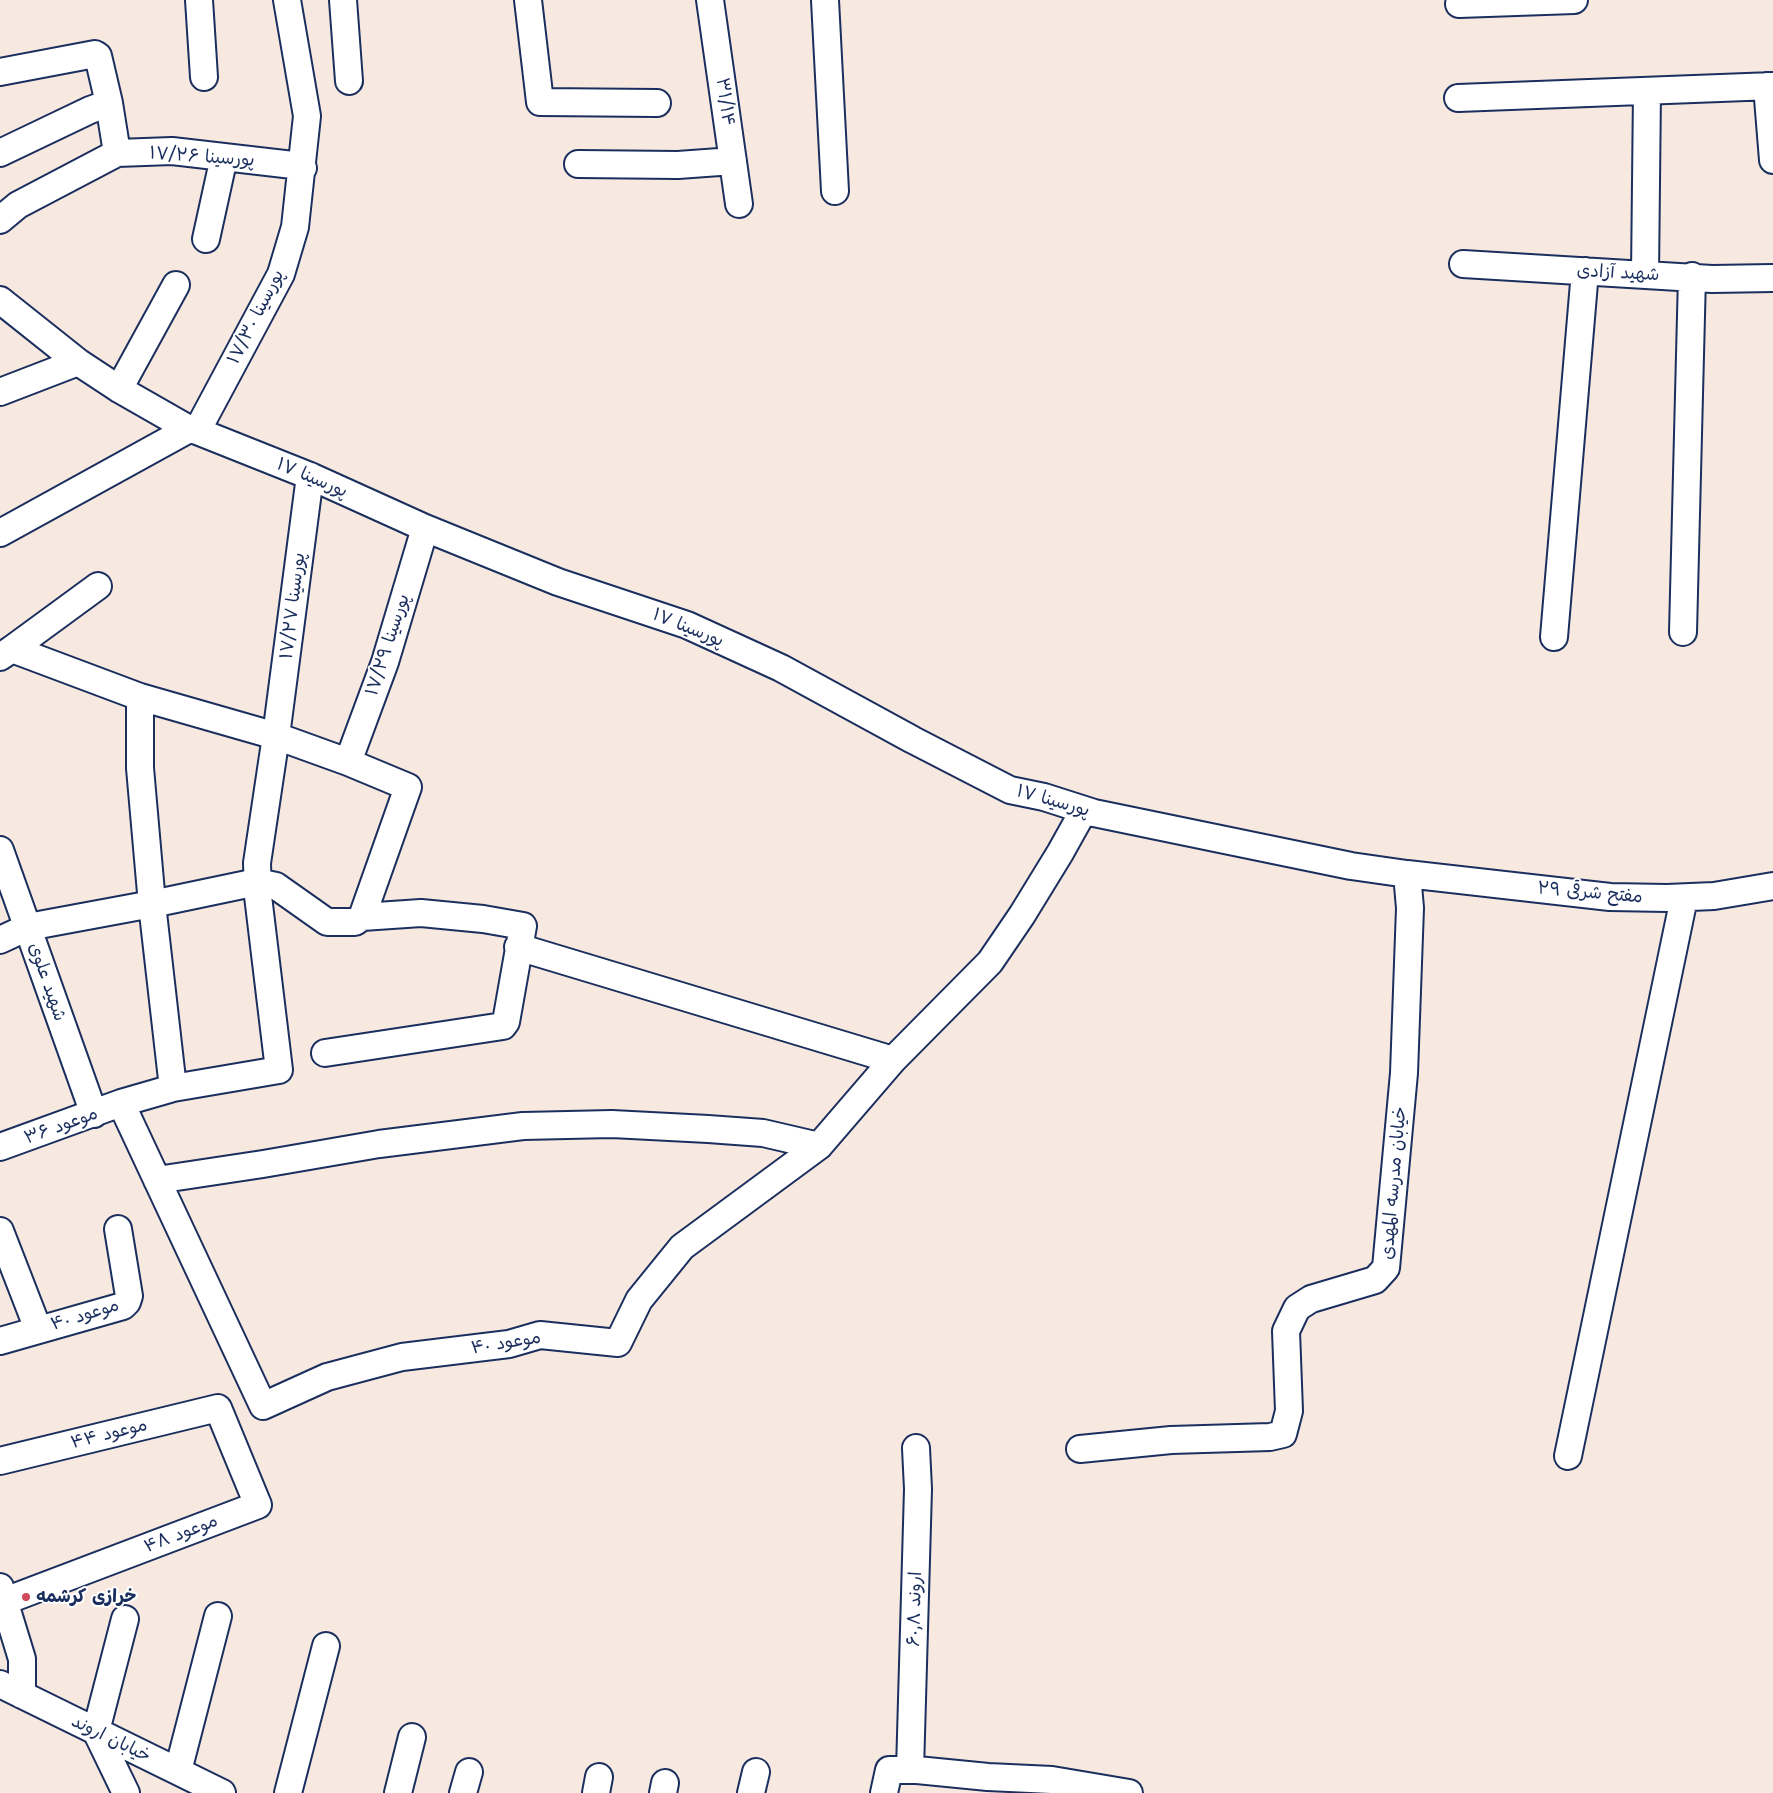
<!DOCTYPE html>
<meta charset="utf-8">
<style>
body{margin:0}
canvas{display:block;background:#f7e8e0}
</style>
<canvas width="1773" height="1793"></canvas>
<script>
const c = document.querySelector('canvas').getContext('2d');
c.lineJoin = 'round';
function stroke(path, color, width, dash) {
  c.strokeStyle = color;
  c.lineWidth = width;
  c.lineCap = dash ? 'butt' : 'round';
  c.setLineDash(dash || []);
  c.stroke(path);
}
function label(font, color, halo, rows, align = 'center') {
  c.font = font + ' "Playpen Sans","Playpen Sans Arabic",sans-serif';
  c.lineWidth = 4;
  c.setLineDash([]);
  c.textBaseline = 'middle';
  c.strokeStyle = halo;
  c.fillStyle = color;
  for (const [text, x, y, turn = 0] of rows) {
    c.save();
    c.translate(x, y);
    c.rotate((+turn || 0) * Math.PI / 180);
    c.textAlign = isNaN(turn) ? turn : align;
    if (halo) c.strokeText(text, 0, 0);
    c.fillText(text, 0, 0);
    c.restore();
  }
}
const minor = new Path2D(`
 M 199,0 L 204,77
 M 343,0 L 349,81
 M 528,0 L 540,102 L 657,103
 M 710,0 L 739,204
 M 825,0 L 835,191
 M 1459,4 L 1574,0
 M 0,72 L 95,54 L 98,56 L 109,103 L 117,153
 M 1767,86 L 1773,160
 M 1458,98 L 1773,86
 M 0,153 L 90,110 L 109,103
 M 578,164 L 678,165 L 733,161
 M 0,220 L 18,205 L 117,153 L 172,151 L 293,165 L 303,168
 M 206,239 L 224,157
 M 1463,264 L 1712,279 L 1773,278
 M 1645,275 L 1647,91
 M 0,300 L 78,362 L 119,389 L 189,429 L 197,431 L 310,476 L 425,528 L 558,582 L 687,625 L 781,668 L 913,740 L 1010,790 L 1044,797 L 1094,813 L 1351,866 L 1407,874 L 1610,897 L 1667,898 L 1714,896 L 1773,886
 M 119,389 L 176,285
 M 0,392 L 78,362
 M 197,431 L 281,274 L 295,227 L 307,116 L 287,0
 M 0,533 L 189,429
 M 1683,632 L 1692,276
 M 1554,637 L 1585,271
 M 12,649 L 98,586
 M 0,657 L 12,649 L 140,697 L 276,736 L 348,762 L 408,787 L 362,917 L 421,913 L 483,919 L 523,926 L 506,1022 L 503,1026 L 325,1053
 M 140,697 L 140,768 L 152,904 L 173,1088
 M 348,762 L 385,662 L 425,528
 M 0,850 L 94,1114
 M 0,940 L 28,927 L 152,904 L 257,882 L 276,886 L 327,922 L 355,922 L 362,917
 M 518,947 L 893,1060
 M 121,1103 L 263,1406 L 327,1377 L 402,1357 L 509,1344 L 540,1335 L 618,1343 L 639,1300 L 682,1247 L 819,1146 L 893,1060 L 990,962 L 1022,915 L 1060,853 L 1084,810
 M 0,1147 L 121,1103 L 173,1088 L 279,1070 L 258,896 L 257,863 L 276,736 L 310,476
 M 157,1180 L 263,1164 L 379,1144 L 523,1126 L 612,1124 L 708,1129 L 763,1133 L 819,1146
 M 0,1231 L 38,1329
 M 0,1341 L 123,1306 L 127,1302 L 129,1296 L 118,1229
 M 1080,1449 L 1171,1440 L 1270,1437 L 1283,1434 L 1289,1411 L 1286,1331 L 1297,1308 L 1311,1299 L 1375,1280 L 1386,1268 L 1404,1073 L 1410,908 L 1407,874
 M 1568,1456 L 1684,898
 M 0,1461 L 218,1408 L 258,1505 L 5,1601
 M 0,1587 L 22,1659 L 22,1695
 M 125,1619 L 96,1731 L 126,1793
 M 0,1684 L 222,1793
 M 910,1770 L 918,1489 L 916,1448
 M 178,1771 L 218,1616
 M 288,1793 L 326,1646
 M 398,1793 L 412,1737
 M 463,1793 L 469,1772
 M 596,1793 L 599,1777
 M 663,1793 L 665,1783
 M 751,1793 L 756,1772
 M 884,1793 L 889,1770 L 917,1770 L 988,1777 L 1052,1780 L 1129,1793`);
stroke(minor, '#1b2f5e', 30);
stroke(minor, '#fff', 26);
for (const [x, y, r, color] of [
 [26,1597,5,"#d1495b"]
]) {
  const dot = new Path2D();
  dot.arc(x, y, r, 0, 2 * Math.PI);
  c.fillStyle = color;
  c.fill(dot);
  stroke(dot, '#fff', 2);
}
label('18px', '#1b2f5e', '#fff', [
 ["۳۱/۱۴",725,102,82],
 ["پورسینا ۱۷/۲۶",202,157,4],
 ["شهید آزادی",1618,273,3],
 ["پورسینا ۱۷/۳۰",256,317,-63],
 ["پورسینا ۱۷",312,478,23],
 ["پورسینا ۱۷/۲۷",293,606,-83],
 ["پورسینا ۱۷",688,628,22],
 ["پورسینا ۱۷/۲۹",388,645,-72],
 ["پورسینا ۱۷",1053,801,16],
 ["مفتح شرقی ۲۹",1590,893,5],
 ["شهید علوی",47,982,71],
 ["موعود ۳۶",61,1126,-20],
 ["خیابان مدرسه المهدی",1394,1183,-85],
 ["موعود ۴۰",85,1315,-17],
 ["موعود ۴۰",506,1343,-9],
 ["موعود ۴۴",109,1434,-14],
 ["موعود ۴۸",181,1534,-21],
 ["اروند ۶۰٫۸",915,1609,-88],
 ["خیابان اروند",111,1739,26]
]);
label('bold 18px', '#1b2f5e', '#fff', [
 ["خرازی کرشمه",36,1597]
], 'left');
</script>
